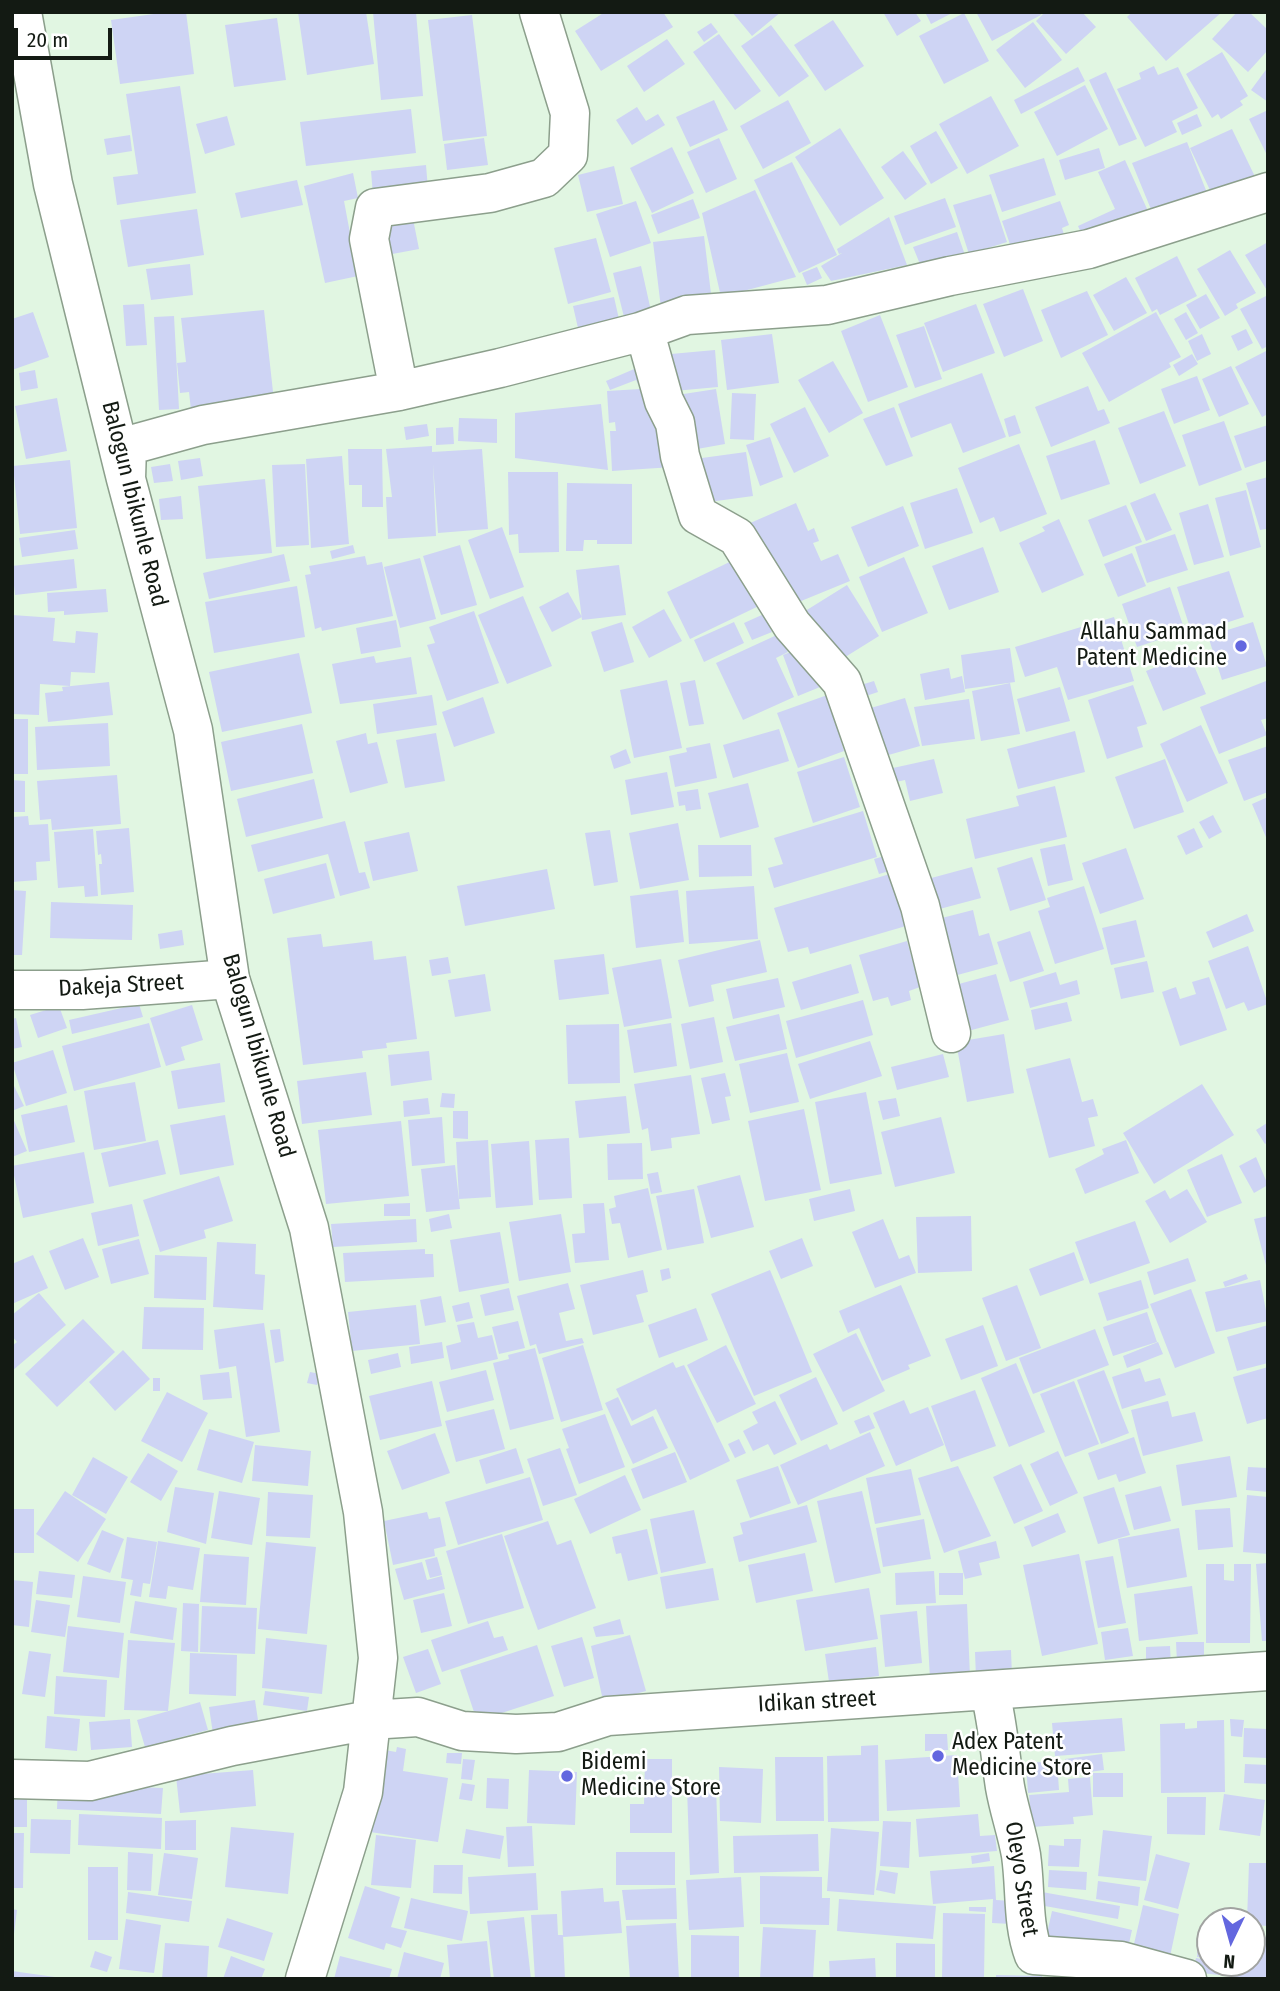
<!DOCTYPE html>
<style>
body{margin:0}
#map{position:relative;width:1280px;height:1991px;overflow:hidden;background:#e1f6e2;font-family:"Fira Sans Condensed",sans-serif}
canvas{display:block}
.frame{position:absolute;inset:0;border:14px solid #131a13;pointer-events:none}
.north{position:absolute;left:1196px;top:1907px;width:70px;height:70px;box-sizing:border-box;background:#fff;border:2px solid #a1a3a1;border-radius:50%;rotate:185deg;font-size:19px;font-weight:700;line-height:28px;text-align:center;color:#131a13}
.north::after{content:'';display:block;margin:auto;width:24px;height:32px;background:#6367df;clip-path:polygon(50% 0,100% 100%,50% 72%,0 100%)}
.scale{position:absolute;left:14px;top:28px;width:98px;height:32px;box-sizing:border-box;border:4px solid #131a13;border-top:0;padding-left:9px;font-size:21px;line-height:24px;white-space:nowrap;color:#131a13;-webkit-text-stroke:5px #fff;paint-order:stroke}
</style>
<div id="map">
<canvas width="1280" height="1991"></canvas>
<div class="frame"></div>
<div class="north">N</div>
<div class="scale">20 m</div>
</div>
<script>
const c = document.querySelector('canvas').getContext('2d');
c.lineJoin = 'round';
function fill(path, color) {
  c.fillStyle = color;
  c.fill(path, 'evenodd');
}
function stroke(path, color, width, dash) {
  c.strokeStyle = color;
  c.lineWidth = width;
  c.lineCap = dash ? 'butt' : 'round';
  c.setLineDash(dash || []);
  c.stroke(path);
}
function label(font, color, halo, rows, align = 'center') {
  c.font = font + ' "Fira Sans Condensed",sans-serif';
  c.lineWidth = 5;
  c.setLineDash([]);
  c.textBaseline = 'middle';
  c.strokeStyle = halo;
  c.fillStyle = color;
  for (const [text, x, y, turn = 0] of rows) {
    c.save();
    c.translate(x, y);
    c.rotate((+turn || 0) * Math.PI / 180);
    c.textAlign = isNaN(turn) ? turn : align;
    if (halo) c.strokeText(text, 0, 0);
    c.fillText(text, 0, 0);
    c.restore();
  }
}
fill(new Path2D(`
 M 168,12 L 186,12 L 194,74 L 120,84 L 111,20 Z
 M 298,12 L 366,12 L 374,64 L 307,75 Z
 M 373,12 L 416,12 L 423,96 L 381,100 Z
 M 605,12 L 663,12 L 673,27 L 601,71 L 575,31 Z
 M 732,12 L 781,12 L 752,36 Z
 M 883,12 L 915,12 L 921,21 L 897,36 Z
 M 925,12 L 954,12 L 931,24 Z
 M 976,12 L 1040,12 L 1041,15 L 992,41 Z
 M 1045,12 L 1082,12 L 1096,27 L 1066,54 L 1036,21 Z
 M 1132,12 L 1222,12 L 1166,61 L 1127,17 Z
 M 1237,12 L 1249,12 L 1268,30 L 1268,50 L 1248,72 L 1212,39 Z
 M 964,13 L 989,61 L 944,84 L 919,36 Z
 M 472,15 L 487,136 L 443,141 L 428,20 Z
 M 277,18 L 286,80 L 234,87 L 225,25 Z
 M 833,20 L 864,66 L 825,91 L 794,45 Z
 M 1033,22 L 1062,60 L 1025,88 L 996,50 Z
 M 711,23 L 718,32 L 704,42 L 697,32 Z
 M 771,25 L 809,76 L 779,97 L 741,46 Z
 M 719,34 L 761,91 L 735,110 L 693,52 Z
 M 667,39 L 685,64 L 644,92 L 627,66 Z
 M 1222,52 L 1248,96 L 1240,101 L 1243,105 L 1221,119 L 1218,114 L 1212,118 L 1186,74 Z
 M 1154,66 L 1158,75 L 1178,67 L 1198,108 L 1172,121 L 1177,132 L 1145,147 L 1117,89 L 1141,79 L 1139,73 Z
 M 1078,67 L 1085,81 L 1021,114 L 1014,100 Z
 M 1268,67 L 1268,102 L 1251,90 Z
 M 1106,72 L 1137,139 L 1119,146 L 1089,80 Z
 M 1085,85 L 1108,129 L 1057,156 L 1034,112 Z
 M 180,86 L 196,193 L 117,205 L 113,177 L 138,174 L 126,94 Z
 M 991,96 L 1019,146 L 967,174 L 939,124 Z
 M 714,100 L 728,130 L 690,147 L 676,117 Z
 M 788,100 L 811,143 L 763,169 L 740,126 Z
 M 637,107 L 646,121 L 658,114 L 665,125 L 632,145 L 616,120 Z
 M 411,109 L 416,153 L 306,166 L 300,122 Z
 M 1268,110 L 1268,157 L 1249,119 Z
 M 1197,114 L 1202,126 L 1182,135 L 1177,123 Z
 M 227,116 L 235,145 L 205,154 L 196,124 Z
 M 840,128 L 884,198 L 840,226 L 795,157 Z
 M 1232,129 L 1260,187 L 1218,207 L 1190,148 Z
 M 936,131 L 958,168 L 931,184 L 910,146 Z
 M 130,135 L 132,151 L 107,155 L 104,139 Z
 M 484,138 L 488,165 L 447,170 L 444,144 Z
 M 719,138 L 737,179 L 706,193 L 687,152 Z
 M 1187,142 L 1211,203 L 1157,224 L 1132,163 Z
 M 672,147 L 694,193 L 652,213 L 630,168 Z
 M 1099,148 L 1105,168 L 1065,180 L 1059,160 Z
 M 903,151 L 927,184 L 905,200 L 881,167 Z
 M 1044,158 L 1056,195 L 1002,212 L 989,175 Z
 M 1125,160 L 1152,220 L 1088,248 L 1078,226 L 1115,209 L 1098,172 Z
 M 792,162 L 837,255 L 799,273 L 754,180 Z
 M 426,165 L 428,189 L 373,195 L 371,171 Z
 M 614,166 L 623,204 L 587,212 L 578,175 Z
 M 353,173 L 358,198 L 344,201 L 358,276 L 325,283 L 304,186 Z
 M 297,180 L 303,205 L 241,218 L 235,193 Z
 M 755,190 L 796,277 L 721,297 L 702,213 Z
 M 991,194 L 1007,242 L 969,254 L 953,205 Z
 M 945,198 L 956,227 L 905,245 L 894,216 Z
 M 693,199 L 700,218 L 658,234 L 651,215 Z
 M 636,201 L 651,243 L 610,257 L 596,214 Z
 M 1060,201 L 1069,225 L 1062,228 L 1066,241 L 1015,259 L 1002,221 Z
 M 197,209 L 204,255 L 128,267 L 120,220 Z
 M 411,209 L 419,249 L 387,255 L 379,215 Z
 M 889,217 L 907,265 L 831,281 L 821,266 L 842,253 L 839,254 L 837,249 Z
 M 957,232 L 966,258 L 924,274 L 913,247 Z
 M 704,236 L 712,302 L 661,308 L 653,242 Z
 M 596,238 L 611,292 L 568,304 L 554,248 Z
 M 1268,242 L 1268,292 L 1245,255 Z
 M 1230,250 L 1256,293 L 1236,304 L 1238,308 L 1225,316 L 1197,269 Z
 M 1177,256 L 1197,296 L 1160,315 L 1157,309 L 1152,312 L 1135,278 Z
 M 190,264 L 193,295 L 151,300 L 146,269 Z
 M 641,266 L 651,311 L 624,317 L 613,273 Z
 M 817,267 L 822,278 L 807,285 L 802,273 Z
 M 1126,277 L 1147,313 L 1114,331 L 1093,295 Z
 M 1023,289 L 1043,341 L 1004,357 L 983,304 Z
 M 1087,291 L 1108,335 L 1061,358 L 1041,310 Z
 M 1206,294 L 1220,318 L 1200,329 L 1186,305 Z
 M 1268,295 L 1268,346 L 1262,349 L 1240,309 Z
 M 614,297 L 621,328 L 580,337 L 573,306 Z
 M 144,304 L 147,345 L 126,346 L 123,305 Z
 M 976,304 L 995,353 L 943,372 L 924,323 Z
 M 264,310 L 275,410 L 192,419 L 189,392 L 180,393 L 177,363 L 186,362 L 181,318 Z
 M 33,312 L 49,357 L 12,370 L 12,319 Z
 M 1156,312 L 1181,357 L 1169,363 L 1171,367 L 1109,402 L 1082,353 Z
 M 1186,312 L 1198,333 L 1186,340 L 1174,319 Z
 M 880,315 L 908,387 L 868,402 L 841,331 Z
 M 174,316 L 179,409 L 159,410 L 154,317 Z
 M 924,326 L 942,379 L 915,388 L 896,335 Z
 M 1246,329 L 1253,343 L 1238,351 L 1231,336 Z
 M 772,334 L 779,383 L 727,390 L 721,340 Z
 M 1202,334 L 1211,354 L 1197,361 L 1188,341 Z
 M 715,350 L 718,387 L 674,391 L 671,354 Z
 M 1268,350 L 1268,414 L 1262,417 L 1235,367 Z
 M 1192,354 L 1198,364 L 1179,376 L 1173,365 Z
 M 833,361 L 863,413 L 829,433 L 798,380 Z
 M 646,364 L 652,378 L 638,384 L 636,380 L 610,390 L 606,381 Z
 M 1231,366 L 1249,404 L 1219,417 L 1202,379 Z
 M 35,370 L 38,388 L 21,391 L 19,373 Z
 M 982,373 L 1006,437 L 963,453 L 951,423 L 911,438 L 898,404 Z
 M 1197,376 L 1210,410 L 1174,424 L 1161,389 Z
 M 1088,386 L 1098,411 L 1104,409 L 1110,423 L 1051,447 L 1035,407 Z
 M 657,388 L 673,467 L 612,471 L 610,431 L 616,431 L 615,422 L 609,423 L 607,391 Z
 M 716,389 L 725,444 L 686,451 L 677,395 Z
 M 732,393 L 756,394 L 754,440 L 730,439 Z
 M 57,398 L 67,451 L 26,459 L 15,406 Z
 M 601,404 L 608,470 L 515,458 L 515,413 Z
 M 805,407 L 829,456 L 794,473 L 770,424 Z
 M 894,407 L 913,456 L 886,466 L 863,419 Z
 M 1164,411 L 1186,466 L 1140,484 L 1118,428 Z
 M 1015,415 L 1021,433 L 1009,437 L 1004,419 Z
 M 459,418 L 497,419 L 497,443 L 458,441 Z
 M 1224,421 L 1242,470 L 1199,486 L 1182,435 Z
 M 427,424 L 429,436 L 406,440 L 404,427 Z
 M 1268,425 L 1268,460 L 1245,468 L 1234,436 Z
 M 453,427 L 454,444 L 436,445 L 436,428 Z
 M 770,437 L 783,477 L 760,486 L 746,445 Z
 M 1095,440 L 1110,484 L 1061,500 L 1046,456 Z
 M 1019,444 L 1047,514 L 1000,532 L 994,517 L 980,523 L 958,468 Z
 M 432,446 L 432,452 L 482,449 L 488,529 L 438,533 L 433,464 L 436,536 L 388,539 L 386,497 L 392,497 L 386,449 Z
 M 348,449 L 382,449 L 383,507 L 362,507 L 362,485 L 349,485 Z
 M 746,452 L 753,496 L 709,502 L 702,458 Z
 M 342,456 L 349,544 L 311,548 L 306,459 Z
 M 200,458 L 203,476 L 181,480 L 178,461 Z
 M 70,460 L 77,528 L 20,534 L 13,466 Z
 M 170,464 L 173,481 L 154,483 L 151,467 Z
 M 305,464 L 309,545 L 276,547 L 272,465 Z
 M 508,472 L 558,472 L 559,552 L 519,553 L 518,534 L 509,535 Z
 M 1268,477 L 1268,533 L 1267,534 L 1266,529 L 1260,530 L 1246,483 Z
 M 265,479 L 272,553 L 206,559 L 198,486 Z
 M 567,483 L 632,484 L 632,544 L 597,544 L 597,540 L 584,540 L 583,551 L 566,551 Z
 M 957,488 L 973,533 L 925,549 L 910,503 Z
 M 1246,490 L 1261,547 L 1230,556 L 1215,498 Z
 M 1155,493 L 1172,530 L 1146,541 L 1130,503 Z
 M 181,496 L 183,519 L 161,520 L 159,499 Z
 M 796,503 L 808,531 L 814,528 L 819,541 L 813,543 L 821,561 L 838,554 L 850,581 L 784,608 L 748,524 Z
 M 1208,504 L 1224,557 L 1194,565 L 1179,513 Z
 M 1126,505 L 1142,542 L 1103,557 L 1088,520 Z
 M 903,506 L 919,546 L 868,567 L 851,527 Z
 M 1059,519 L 1084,575 L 1042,593 L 1019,543 L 1045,531 L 1042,527 Z
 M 502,527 L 524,587 L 490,599 L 468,540 Z
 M 75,530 L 78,549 L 22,557 L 19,538 Z
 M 1175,534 L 1188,570 L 1147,583 L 1135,547 Z
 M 353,545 L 355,553 L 332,559 L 330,551 Z
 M 460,545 L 477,605 L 441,615 L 423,556 Z
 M 983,547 L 999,592 L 949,610 L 932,566 Z
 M 1132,553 L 1146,586 L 1118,597 L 1104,564 Z
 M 284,554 L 290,581 L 209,599 L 203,573 Z
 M 365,556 L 367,565 L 382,562 L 393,616 L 322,631 L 321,627 L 315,629 L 305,575 L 311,574 L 309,566 Z
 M 740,557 L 763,604 L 690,639 L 667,592 Z
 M 904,557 L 928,613 L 882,632 L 859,577 Z
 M 420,558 L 436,619 L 400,628 L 384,567 Z
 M 74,559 L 77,588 L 15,595 L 12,566 Z
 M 619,565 L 626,615 L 582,620 L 576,570 Z
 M 1229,571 L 1244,617 L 1192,634 L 1177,587 Z
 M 847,585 L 879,636 L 834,664 L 802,613 Z
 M 297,586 L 305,637 L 214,653 L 205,602 Z
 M 1170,587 L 1185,631 L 1137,647 L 1122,604 Z
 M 106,589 L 108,612 L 64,615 L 64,611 L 48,612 L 47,593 Z
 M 568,592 L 582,617 L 552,632 L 539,607 Z
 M 523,596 L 552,666 L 507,684 L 478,615 Z
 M 664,609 L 682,641 L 649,658 L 632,627 Z
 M 474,611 L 499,683 L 447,701 L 427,645 L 435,643 L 429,627 Z
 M 764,614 L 772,632 L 752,640 L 744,623 Z
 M 12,615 L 55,618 L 53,641 L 75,643 L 76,631 L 98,633 L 95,673 L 71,672 L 70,686 L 40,684 L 39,715 L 12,714 Z
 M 1114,617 L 1134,681 L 1068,700 L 1057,667 L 1025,677 L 1015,647 Z
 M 396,620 L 401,647 L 361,654 L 356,628 Z
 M 622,622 L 634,662 L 604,672 L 591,632 Z
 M 734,622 L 744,643 L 704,662 L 694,640 Z
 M 1253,622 L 1267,666 L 1222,680 L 1208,636 Z
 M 779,634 L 788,652 L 776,658 L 794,697 L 743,720 L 716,663 Z
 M 803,647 L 825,685 L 798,696 L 783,655 Z
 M 1010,648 L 1015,682 L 965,689 L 961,655 Z
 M 299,653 L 312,713 L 222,732 L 209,672 Z
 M 1189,654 L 1206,694 L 1163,711 L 1146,671 Z
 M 374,656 L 376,663 L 411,657 L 417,694 L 340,704 L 332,664 Z
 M 949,668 L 951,679 L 962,676 L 965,692 L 925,700 L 920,674 Z
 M 667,680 L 682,748 L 634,758 L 620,690 Z
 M 695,680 L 704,724 L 689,726 L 680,683 Z
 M 874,681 L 878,692 L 857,699 L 854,687 Z
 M 1266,681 L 1268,718 L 1261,720 L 1267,735 L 1219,754 L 1200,707 Z
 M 109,682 L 113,715 L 48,722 L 45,693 L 63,691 L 62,687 Z
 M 1010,683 L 1020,734 L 981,741 L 972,691 Z
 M 1133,685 L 1147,724 L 1137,727 L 1143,747 L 1107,759 L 1088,700 Z
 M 1060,687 L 1070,721 L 1026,732 L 1017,699 Z
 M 833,693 L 849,735 L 840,738 L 844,751 L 798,768 L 777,713 Z
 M 432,695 L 437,725 L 377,734 L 373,704 Z
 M 483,697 L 495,733 L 454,747 L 442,712 Z
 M 905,698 L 920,746 L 878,758 L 857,712 Z
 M 969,699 L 975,739 L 922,746 L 914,707 Z
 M 12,719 L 28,719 L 28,774 L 12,774 Z
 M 108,723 L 110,766 L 37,770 L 35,727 Z
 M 302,724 L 313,773 L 231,791 L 221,742 Z
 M 1201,725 L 1228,783 L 1187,802 L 1160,744 Z
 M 779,729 L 789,761 L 733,778 L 723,745 Z
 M 1075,731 L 1085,772 L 1018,789 L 1007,749 Z
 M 366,733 L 368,744 L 377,742 L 388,783 L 350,793 L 336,741 Z
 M 436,733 L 445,781 L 405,788 L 396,740 Z
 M 710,743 L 717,778 L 675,787 L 669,756 L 687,752 L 686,748 Z
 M 1268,746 L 1268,792 L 1244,801 L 1228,760 Z
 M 626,749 L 631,763 L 614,769 L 610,756 Z
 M 844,757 L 860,807 L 813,823 L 797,772 Z
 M 934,759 L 943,793 L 910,801 L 905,780 L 896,782 L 893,768 Z
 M 1165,759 L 1184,812 L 1134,829 L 1115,777 Z
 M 667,772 L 674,807 L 631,815 L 625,780 Z
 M 117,775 L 121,824 L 52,830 L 51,819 L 40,820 L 37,781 Z
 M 314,779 L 323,818 L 246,837 L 237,799 Z
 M 12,780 L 25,781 L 25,812 L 12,812 Z
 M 748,783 L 759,827 L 720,838 L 708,793 Z
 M 1055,786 L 1067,837 L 975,859 L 966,819 L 1019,806 L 1016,796 Z
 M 698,789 L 701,809 L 686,811 L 685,805 L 679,806 L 677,792 Z
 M 1268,797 L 1268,842 L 1252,804 Z
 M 863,811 L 877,857 L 774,888 L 768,868 L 783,864 L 774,838 Z
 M 1213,815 L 1222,832 L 1209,839 L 1199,822 Z
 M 28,816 L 29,825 L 48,824 L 50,861 L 36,862 L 37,880 L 12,882 L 12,817 Z
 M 345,821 L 359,873 L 365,872 L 370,888 L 340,896 L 328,854 L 258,872 L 251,845 Z
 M 678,823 L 689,880 L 640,889 L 629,833 Z
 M 129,828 L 134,892 L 101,895 L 99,864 L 102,864 L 101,854 L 98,855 L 96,831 Z
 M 1194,828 L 1203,847 L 1186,855 L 1177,836 Z
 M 93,829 L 98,896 L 85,897 L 84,886 L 58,888 L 54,832 Z
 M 610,830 L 618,882 L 594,886 L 585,833 Z
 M 409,832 L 418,871 L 373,881 L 364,842 Z
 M 1065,844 L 1073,880 L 1048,886 L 1040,849 Z
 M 698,845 L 751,845 L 752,876 L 699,877 Z
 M 1126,848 L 1144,899 L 1100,914 L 1082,863 Z
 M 892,854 L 896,869 L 879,874 L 874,859 Z
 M 1032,857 L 1046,900 L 1010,911 L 997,868 Z
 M 326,863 L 335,898 L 273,914 L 264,879 Z
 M 972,867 L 981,898 L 932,911 L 924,880 Z
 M 547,869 L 555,909 L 465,926 L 457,886 Z
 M 890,874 L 906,926 L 810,954 L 808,947 L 788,952 L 774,908 Z
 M 754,886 L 758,939 L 689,944 L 686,891 Z
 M 1084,886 L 1104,949 L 1055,964 L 1038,911 L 1050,907 L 1047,898 Z
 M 12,890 L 26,891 L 22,955 L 12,955 Z
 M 678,890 L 684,942 L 636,948 L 630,896 Z
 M 51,902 L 133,905 L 132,940 L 50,938 Z
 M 973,910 L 979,936 L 989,933 L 998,964 L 950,977 L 934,920 Z
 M 1247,914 L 1254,931 L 1213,948 L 1206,932 Z
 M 1136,920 L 1145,957 L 1111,965 L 1102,928 Z
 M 182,930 L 184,945 L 160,949 L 158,934 Z
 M 1030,931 L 1044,971 L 1010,982 L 997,942 Z
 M 321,934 L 323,947 L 372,941 L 374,960 L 406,956 L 417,1039 L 386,1043 L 387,1048 L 362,1051 L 363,1058 L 303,1065 L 287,938 Z
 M 760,940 L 767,972 L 711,985 L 714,1001 L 689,1007 L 678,960 Z
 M 907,941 L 920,987 L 909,991 L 911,1000 L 891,1006 L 888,997 L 873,1001 L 859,955 Z
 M 1248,946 L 1268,1004 L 1248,1011 L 1244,1002 L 1226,1009 L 1208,961 Z
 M 604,954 L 609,994 L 559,1000 L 554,960 Z
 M 448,957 L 451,973 L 432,976 L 429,960 Z
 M 661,959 L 672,1018 L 624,1027 L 612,968 Z
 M 1147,961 L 1154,992 L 1121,999 L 1114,968 Z
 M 851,964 L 859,993 L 801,1010 L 792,982 Z
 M 1056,972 L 1060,985 L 1077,980 L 1080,994 L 1030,1008 L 1023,982 Z
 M 485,974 L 491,1011 L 455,1017 L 448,980 Z
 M 996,974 L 1009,1020 L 968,1031 L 955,985 Z
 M 1209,977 L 1227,1030 L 1180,1046 L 1162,992 L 1176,987 L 1180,999 L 1196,994 L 1192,982 Z
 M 778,978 L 785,1007 L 733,1019 L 726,989 Z
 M 863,1000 L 873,1035 L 796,1058 L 786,1021 Z
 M 1067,1002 L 1072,1021 L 1035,1030 L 1031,1010 Z
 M 139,1004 L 143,1017 L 72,1034 L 69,1020 Z
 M 192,1005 L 203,1040 L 181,1047 L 185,1060 L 166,1066 L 150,1018 Z
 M 59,1006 L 67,1028 L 38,1038 L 30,1015 Z
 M 779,1014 L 787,1049 L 735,1061 L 726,1027 Z
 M 714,1017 L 723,1062 L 690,1069 L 681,1024 Z
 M 16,1018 L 22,1047 L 12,1049 L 12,1019 Z
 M 149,1023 L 161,1067 L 74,1091 L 62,1046 Z
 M 671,1023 L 677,1066 L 634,1073 L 627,1030 Z
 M 619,1024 L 620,1083 L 568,1084 L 566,1025 Z
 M 1004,1034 L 1014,1093 L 967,1102 L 956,1042 Z
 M 870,1041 L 882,1076 L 810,1099 L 798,1064 Z
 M 53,1050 L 67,1093 L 26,1106 L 12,1063 Z
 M 429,1051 L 432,1080 L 391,1086 L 388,1055 Z
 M 787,1053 L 799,1102 L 750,1113 L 739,1064 Z
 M 943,1054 L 949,1077 L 897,1090 L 891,1067 Z
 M 1070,1058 L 1082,1102 L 1093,1099 L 1098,1116 L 1088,1118 L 1095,1146 L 1049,1158 L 1026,1069 Z
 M 220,1063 L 225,1102 L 178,1109 L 171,1071 Z
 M 366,1072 L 372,1115 L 302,1124 L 297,1081 Z
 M 725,1073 L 731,1096 L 725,1097 L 730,1120 L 712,1124 L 701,1078 Z
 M 691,1075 L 700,1134 L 671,1138 L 672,1148 L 651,1151 L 648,1128 L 642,1130 L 634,1084 Z
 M 12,1082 L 24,1106 L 12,1111 Z
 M 135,1082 L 146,1141 L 94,1150 L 84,1091 Z
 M 1202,1084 L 1234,1135 L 1154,1184 L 1123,1133 Z
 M 866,1092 L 882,1174 L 830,1184 L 815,1102 Z
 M 442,1093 L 455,1094 L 454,1108 L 440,1107 Z
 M 626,1096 L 630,1133 L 579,1138 L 575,1101 Z
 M 428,1098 L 430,1114 L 404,1117 L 403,1101 Z
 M 896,1098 L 900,1116 L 883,1120 L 878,1101 Z
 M 67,1105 L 75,1142 L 29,1152 L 21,1115 Z
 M 804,1109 L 821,1190 L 765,1201 L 748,1121 Z
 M 453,1111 L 468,1111 L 468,1139 L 453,1138 Z
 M 225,1115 L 234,1165 L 180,1175 L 170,1125 Z
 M 12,1116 L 27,1151 L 12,1157 Z
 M 442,1117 L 445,1163 L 412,1166 L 408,1120 Z
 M 941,1117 L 955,1173 L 895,1187 L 881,1132 Z
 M 401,1121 L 409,1196 L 326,1204 L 318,1130 Z
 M 1267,1123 L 1268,1142 L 1265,1144 L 1256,1130 Z
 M 569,1138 L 572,1198 L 539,1200 L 535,1140 Z
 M 158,1140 L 166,1174 L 109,1187 L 101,1153 Z
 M 488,1140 L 491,1197 L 459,1199 L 456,1142 Z
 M 1126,1140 L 1139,1173 L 1085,1194 L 1075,1169 L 1104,1154 L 1102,1149 Z
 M 529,1141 L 533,1205 L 496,1208 L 491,1144 Z
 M 642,1143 L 643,1179 L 608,1180 L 607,1144 Z
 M 84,1152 L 94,1203 L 23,1218 L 12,1166 Z
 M 1222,1154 L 1242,1203 L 1207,1217 L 1187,1170 Z
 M 1256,1157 L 1268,1185 L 1254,1193 L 1239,1166 Z
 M 455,1165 L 460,1209 L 426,1212 L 421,1169 Z
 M 658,1172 L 662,1192 L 651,1194 L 647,1174 Z
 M 740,1175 L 754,1227 L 711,1238 L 697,1186 Z
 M 219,1176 L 233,1221 L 204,1230 L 206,1238 L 160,1252 L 143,1200 Z
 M 648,1188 L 662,1250 L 628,1258 L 620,1223 L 612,1224 L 609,1209 L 616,1207 L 614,1196 Z
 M 694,1189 L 704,1243 L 667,1250 L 656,1196 Z
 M 850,1189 L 855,1211 L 814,1221 L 809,1199 Z
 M 1187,1189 L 1207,1222 L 1170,1243 L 1145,1201 L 1165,1190 L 1170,1199 Z
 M 410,1203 L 410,1216 L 384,1216 L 384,1204 Z
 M 604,1203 L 609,1260 L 575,1263 L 572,1234 L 585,1233 L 583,1204 Z
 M 132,1204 L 139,1236 L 98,1246 L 91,1213 Z
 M 449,1214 L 452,1228 L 431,1232 L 429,1219 Z
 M 561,1214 L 571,1272 L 519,1281 L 509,1222 Z
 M 971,1216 L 972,1271 L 918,1273 L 916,1217 Z
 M 1268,1216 L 1268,1269 L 1267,1269 L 1254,1219 Z
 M 416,1219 L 417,1242 L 333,1247 L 331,1224 Z
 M 883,1219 L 899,1259 L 909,1255 L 916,1273 L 875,1288 L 852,1232 Z
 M 1135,1221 L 1150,1263 L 1090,1284 L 1075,1242 Z
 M 500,1232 L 509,1283 L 459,1292 L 450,1240 Z
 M 83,1238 L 99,1277 L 65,1290 L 49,1251 Z
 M 802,1238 L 813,1266 L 781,1279 L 769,1251 Z
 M 139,1239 L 149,1274 L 111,1284 L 102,1249 Z
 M 217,1242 L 256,1244 L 255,1274 L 265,1275 L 263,1310 L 213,1307 Z
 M 425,1249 L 425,1254 L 433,1254 L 434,1277 L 345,1282 L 343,1253 Z
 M 1074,1252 L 1084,1280 L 1040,1296 L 1029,1269 Z
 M 33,1255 L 48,1288 L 12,1304 L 12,1264 Z
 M 155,1255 L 207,1257 L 206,1300 L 154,1298 Z
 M 1188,1258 L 1196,1281 L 1154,1295 L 1147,1272 Z
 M 669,1268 L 671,1278 L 662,1281 L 660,1270 Z
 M 643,1270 L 648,1292 L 636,1295 L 644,1322 L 593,1335 L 580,1285 Z
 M 770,1270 L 812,1372 L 754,1396 L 711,1294 Z
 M 1246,1274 L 1248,1279 L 1225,1287 L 1223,1282 Z
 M 1141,1280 L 1149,1308 L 1107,1321 L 1098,1293 Z
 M 1260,1280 L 1268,1321 L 1216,1332 L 1205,1292 Z
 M 568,1283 L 575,1309 L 559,1313 L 566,1341 L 582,1338 L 584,1343 L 539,1354 L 536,1344 L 530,1346 L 517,1296 Z
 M 901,1285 L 931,1356 L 908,1365 L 910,1369 L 882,1381 L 859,1328 L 848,1333 L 839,1311 Z
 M 1017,1285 L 1041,1348 L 1006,1361 L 982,1298 Z
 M 509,1288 L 514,1310 L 485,1316 L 480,1295 Z
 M 1191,1289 L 1215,1353 L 1175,1368 L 1150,1304 Z
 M 39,1293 L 66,1325 L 12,1371 L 12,1346 L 17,1342 L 12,1336 L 12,1315 Z
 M 441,1296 L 446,1322 L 425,1326 L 420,1300 Z
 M 469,1302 L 473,1318 L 456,1322 L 452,1306 Z
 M 416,1305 L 420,1344 L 352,1351 L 348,1312 Z
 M 144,1307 L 204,1308 L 203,1350 L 142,1349 Z
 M 696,1308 L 708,1340 L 659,1358 L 648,1325 Z
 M 1147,1312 L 1157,1342 L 1113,1356 L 1103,1327 Z
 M 83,1319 L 115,1352 L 57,1407 L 25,1374 Z
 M 518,1321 L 525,1348 L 499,1354 L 492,1327 Z
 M 474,1322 L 478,1338 L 492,1335 L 498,1359 L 451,1370 L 446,1346 L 461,1342 L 457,1325 Z
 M 264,1323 L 280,1432 L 246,1437 L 236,1366 L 219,1369 L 214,1330 Z
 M 983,1325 L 998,1366 L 961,1380 L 945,1339 Z
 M 1268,1325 L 1268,1363 L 1237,1371 L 1227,1337 Z
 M 280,1329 L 284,1361 L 275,1363 L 270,1330 Z
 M 1095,1329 L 1109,1365 L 1033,1394 L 1019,1358 Z
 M 856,1333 L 885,1391 L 843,1412 L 813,1354 Z
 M 442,1342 L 444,1358 L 411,1364 L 409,1347 Z
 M 1158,1342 L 1163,1354 L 1127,1368 L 1123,1356 Z
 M 583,1345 L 603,1410 L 561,1422 L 542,1358 Z
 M 726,1345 L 756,1404 L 717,1423 L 687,1365 Z
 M 535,1348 L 554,1419 L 510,1430 L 493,1363 L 509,1359 L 508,1355 Z
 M 123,1350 L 150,1379 L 115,1411 L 89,1382 Z
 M 398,1353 L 401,1367 L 371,1374 L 368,1360 Z
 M 673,1362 L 676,1368 L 684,1365 L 730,1461 L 690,1480 L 656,1409 L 632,1421 L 616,1389 Z
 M 1016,1363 L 1045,1432 L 1009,1447 L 981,1378 Z
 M 1268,1367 L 1268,1418 L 1247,1424 L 1233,1377 Z
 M 1140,1368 L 1145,1382 L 1160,1378 L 1166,1395 L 1122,1409 L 1112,1377 Z
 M 486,1370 L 494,1400 L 447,1412 L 439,1382 Z
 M 1104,1370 L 1129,1433 L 1101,1444 L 1077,1380 Z
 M 229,1372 L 232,1398 L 203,1400 L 200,1375 Z
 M 310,1372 L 320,1374 L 317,1385 L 307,1383 Z
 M 816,1377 L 838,1424 L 801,1441 L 779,1395 Z
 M 153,1378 L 160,1378 L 160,1391 L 153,1391 Z
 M 432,1381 L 442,1426 L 380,1440 L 369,1396 Z
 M 1074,1381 L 1099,1444 L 1065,1457 L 1040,1394 Z
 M 975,1390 L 996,1446 L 951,1462 L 931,1406 Z
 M 167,1392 L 208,1413 L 182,1462 L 141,1441 Z
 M 618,1397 L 631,1426 L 653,1416 L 668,1448 L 633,1464 L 605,1403 Z
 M 904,1400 L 910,1414 L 928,1407 L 944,1445 L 896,1466 L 873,1413 Z
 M 775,1401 L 797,1444 L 774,1455 L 768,1444 L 753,1451 L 743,1431 L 758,1423 L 752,1412 Z
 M 1168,1401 L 1172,1417 L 1195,1412 L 1203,1441 L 1143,1456 L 1131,1410 Z
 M 494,1409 L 505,1449 L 456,1462 L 445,1421 Z
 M 605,1414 L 625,1467 L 579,1484 L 566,1449 L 569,1448 L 562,1429 Z
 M 869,1415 L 875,1428 L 860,1434 L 854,1421 Z
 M 209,1429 L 254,1442 L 242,1483 L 197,1470 Z
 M 870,1432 L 885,1466 L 798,1505 L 780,1465 L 827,1444 L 830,1450 Z
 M 435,1433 L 450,1473 L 402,1490 L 387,1451 Z
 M 1134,1437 L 1146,1473 L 1119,1482 L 1116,1474 L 1098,1480 L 1088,1453 Z
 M 739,1439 L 746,1453 L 735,1458 L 728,1444 Z
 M 255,1445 L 311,1451 L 308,1486 L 252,1481 Z
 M 516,1448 L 524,1473 L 486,1484 L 479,1460 Z
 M 560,1448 L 577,1495 L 543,1506 L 527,1459 Z
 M 1058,1451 L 1078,1493 L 1050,1506 L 1030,1464 Z
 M 675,1452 L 687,1482 L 643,1499 L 631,1469 Z
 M 148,1453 L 178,1471 L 161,1501 L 130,1482 Z
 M 1230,1456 L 1237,1497 L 1182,1506 L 1176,1465 Z
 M 93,1457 L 128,1477 L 106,1514 L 72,1495 Z
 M 1021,1464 L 1043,1511 L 1014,1524 L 993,1477 Z
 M 778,1466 L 791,1503 L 750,1518 L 736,1480 Z
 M 958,1466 L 991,1536 L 944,1553 L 918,1478 Z
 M 1248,1467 L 1268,1468 L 1268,1492 L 1246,1490 Z
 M 911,1469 L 921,1515 L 875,1524 L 866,1478 Z
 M 625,1475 L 641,1510 L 590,1534 L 574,1499 Z
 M 530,1477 L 543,1520 L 458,1545 L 445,1502 Z
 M 1161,1486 L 1171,1521 L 1134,1530 L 1125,1495 Z
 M 175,1487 L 214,1493 L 206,1544 L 167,1532 Z
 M 1114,1487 L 1130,1535 L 1098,1544 L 1083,1497 Z
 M 65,1491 L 106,1519 L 78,1562 L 36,1534 Z
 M 219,1491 L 260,1498 L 252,1545 L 211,1538 Z
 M 862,1491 L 881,1573 L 835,1583 L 817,1501 Z
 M 268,1492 L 313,1495 L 310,1538 L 266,1536 Z
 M 1247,1495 L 1268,1497 L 1268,1554 L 1243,1552 Z
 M 807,1505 L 817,1542 L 739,1562 L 733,1537 L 743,1534 L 740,1523 Z
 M 1230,1508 L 1233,1547 L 1198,1550 L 1195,1510 Z
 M 12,1509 L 34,1509 L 34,1553 L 12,1553 Z
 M 694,1510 L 706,1563 L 661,1573 L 650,1519 Z
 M 427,1512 L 429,1519 L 440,1517 L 446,1546 L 434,1549 L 435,1556 L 393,1565 L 384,1521 Z
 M 1058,1513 L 1066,1532 L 1032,1547 L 1024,1527 Z
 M 924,1519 L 931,1559 L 883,1567 L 876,1528 Z
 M 548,1521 L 557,1545 L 571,1540 L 596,1608 L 538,1630 L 504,1536 Z
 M 1179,1528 L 1187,1577 L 1127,1588 L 1118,1539 Z
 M 647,1529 L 658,1574 L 628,1581 L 621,1553 L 616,1554 L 612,1537 Z
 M 102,1530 L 124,1539 L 110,1573 L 87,1564 Z
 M 502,1534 L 524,1608 L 468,1624 L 446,1551 Z
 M 127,1537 L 157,1542 L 150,1584 L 143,1583 L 141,1597 L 130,1595 L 133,1580 L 121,1578 Z
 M 158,1541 L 200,1548 L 193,1590 L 168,1586 L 166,1599 L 149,1597 Z
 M 996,1541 L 1000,1558 L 979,1563 L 982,1575 L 965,1579 L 958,1551 Z
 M 266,1542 L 316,1547 L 307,1634 L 258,1629 Z
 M 805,1553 L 813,1591 L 756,1603 L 748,1565 Z
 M 204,1554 L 249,1557 L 246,1605 L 200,1602 Z
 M 1079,1554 L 1098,1644 L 1042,1656 L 1023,1565 Z
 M 1113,1556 L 1126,1623 L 1098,1628 L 1085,1561 Z
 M 437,1557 L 442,1575 L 430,1578 L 425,1560 Z
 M 422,1562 L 427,1580 L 442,1576 L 445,1589 L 404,1600 L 395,1569 Z
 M 1268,1563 L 1268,1641 L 1262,1641 L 1256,1564 Z
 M 1206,1564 L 1224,1564 L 1224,1580 L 1234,1581 L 1234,1564 L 1251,1564 L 1250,1643 L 1206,1643 Z
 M 713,1568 L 719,1600 L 666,1609 L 660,1577 Z
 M 39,1571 L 75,1575 L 72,1598 L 36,1594 Z
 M 934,1571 L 936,1603 L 896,1605 L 895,1573 Z
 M 939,1573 L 963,1573 L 963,1595 L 939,1595 Z
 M 83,1576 L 126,1582 L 120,1623 L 77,1617 Z
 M 12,1580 L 33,1582 L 29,1627 L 12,1625 Z
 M 1192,1586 L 1198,1634 L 1139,1641 L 1134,1594 Z
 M 869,1588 L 878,1639 L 805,1651 L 796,1600 Z
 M 444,1593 L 452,1626 L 421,1633 L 413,1600 Z
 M 36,1600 L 70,1605 L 65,1637 L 31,1632 Z
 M 135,1601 L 177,1608 L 173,1640 L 130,1633 Z
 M 183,1603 L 199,1604 L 198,1652 L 181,1651 Z
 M 967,1604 L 970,1677 L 930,1679 L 926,1606 Z
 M 202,1606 L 257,1608 L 255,1654 L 200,1652 Z
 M 917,1611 L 922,1663 L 885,1667 L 880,1615 Z
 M 620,1619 L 624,1634 L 596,1637 L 593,1627 Z
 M 488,1621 L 494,1638 L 503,1636 L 508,1650 L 442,1672 L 431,1640 Z
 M 68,1626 L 124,1633 L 119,1678 L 63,1672 Z
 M 1128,1628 L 1133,1656 L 1105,1660 L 1101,1632 Z
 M 630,1635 L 646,1691 L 607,1702 L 605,1696 L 602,1696 L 591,1646 Z
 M 582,1637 L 594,1678 L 564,1687 L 551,1646 Z
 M 266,1638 L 327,1645 L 322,1694 L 262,1688 Z
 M 128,1640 L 175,1643 L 168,1711 L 124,1710 Z
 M 1176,1642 L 1204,1642 L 1204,1663 L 1177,1663 Z
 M 537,1645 L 554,1696 L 477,1721 L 460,1670 Z
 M 1170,1646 L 1171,1666 L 1146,1667 L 1146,1647 Z
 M 876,1647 L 879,1676 L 829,1682 L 825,1654 Z
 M 428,1649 L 441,1684 L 416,1693 L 403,1657 Z
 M 1011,1650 L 1012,1676 L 976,1677 L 975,1652 Z
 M 29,1651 L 51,1654 L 45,1697 L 22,1694 Z
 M 190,1653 L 237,1655 L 236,1696 L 189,1694 Z
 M 56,1676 L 107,1680 L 105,1717 L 54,1714 Z
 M 265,1691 L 309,1697 L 307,1711 L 263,1705 Z
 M 255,1700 L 259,1727 L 213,1734 L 209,1707 Z
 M 200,1702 L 208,1730 L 145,1747 L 137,1720 Z
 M 47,1716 L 80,1719 L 77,1751 L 45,1748 Z
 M 1122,1718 L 1125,1751 L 1055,1756 L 1052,1723 Z
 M 130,1719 L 132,1747 L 91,1750 L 89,1722 Z
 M 1230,1719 L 1244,1720 L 1242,1737 L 1231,1736 Z
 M 1224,1720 L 1225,1792 L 1161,1793 L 1160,1724 L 1185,1723 L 1185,1729 L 1197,1728 L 1197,1721 Z
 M 1244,1728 L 1268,1729 L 1268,1758 L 1243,1757 Z
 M 925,1734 L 947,1734 L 948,1750 L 925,1751 Z
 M 1037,1737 L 1051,1737 L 1051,1750 L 1037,1750 Z
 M 878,1745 L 879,1821 L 828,1822 L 827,1756 L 861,1755 L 861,1746 Z
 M 397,1747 L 406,1749 L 403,1771 L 448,1778 L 438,1842 L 370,1832 L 385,1750 L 396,1752 Z
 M 447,1753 L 462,1753 L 461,1764 L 446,1763 Z
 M 1102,1754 L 1104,1770 L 1067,1775 L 1065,1759 Z
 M 957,1755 L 960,1807 L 887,1811 L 885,1760 Z
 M 775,1757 L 823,1757 L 824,1821 L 776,1821 Z
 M 463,1759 L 475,1760 L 472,1780 L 461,1779 Z
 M 645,1759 L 672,1759 L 672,1833 L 630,1833 L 630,1804 L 644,1804 Z
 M 1057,1761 L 1059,1790 L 1028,1793 L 1026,1763 Z
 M 1245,1764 L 1268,1765 L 1268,1784 L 1244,1783 Z
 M 719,1767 L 763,1769 L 761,1823 L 720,1821 Z
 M 253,1770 L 256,1806 L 180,1813 L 176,1776 Z
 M 529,1770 L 577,1772 L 575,1825 L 527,1823 Z
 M 1093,1773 L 1123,1773 L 1123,1797 L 1093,1797 Z
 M 1090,1777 L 1093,1815 L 1073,1817 L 1074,1824 L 1032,1827 L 1029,1795 L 1069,1792 L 1068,1779 Z
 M 487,1778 L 509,1779 L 508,1809 L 486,1808 Z
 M 462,1783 L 475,1785 L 472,1801 L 459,1799 Z
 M 58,1784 L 163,1788 L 161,1814 L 57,1809 Z
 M 716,1787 L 719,1873 L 690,1875 L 687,1788 Z
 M 1224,1794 L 1265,1800 L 1260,1836 L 1219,1830 Z
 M 1167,1797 L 1206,1797 L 1205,1835 L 1167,1834 Z
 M 12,1798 L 27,1798 L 27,1827 L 12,1827 Z
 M 79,1814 L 162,1818 L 161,1849 L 78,1845 Z
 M 978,1814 L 980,1836 L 995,1835 L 997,1851 L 919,1857 L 916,1819 Z
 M 31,1819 L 71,1820 L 70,1854 L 30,1853 Z
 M 196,1820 L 196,1850 L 165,1850 L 165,1821 Z
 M 883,1821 L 911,1822 L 909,1868 L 880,1866 Z
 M 532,1826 L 534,1866 L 508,1867 L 506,1827 Z
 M 231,1827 L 294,1833 L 288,1894 L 225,1887 Z
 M 831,1828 L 879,1832 L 874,1895 L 827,1891 Z
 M 466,1829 L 504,1836 L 500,1859 L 462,1853 Z
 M 1103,1830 L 1152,1836 L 1146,1881 L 1098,1876 Z
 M 12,1833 L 24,1833 L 23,1888 L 12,1888 Z
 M 818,1834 L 819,1871 L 734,1873 L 733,1836 Z
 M 376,1835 L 416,1840 L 411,1888 L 371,1885 Z
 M 1064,1839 L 1081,1839 L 1079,1867 L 1048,1866 L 1049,1845 L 1064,1846 Z
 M 128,1852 L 153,1854 L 151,1891 L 127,1890 Z
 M 616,1852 L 675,1852 L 675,1885 L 616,1885 Z
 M 164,1853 L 198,1858 L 192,1899 L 158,1895 Z
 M 989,1853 L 990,1861 L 972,1864 L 971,1856 Z
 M 1156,1854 L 1190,1863 L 1178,1909 L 1144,1900 Z
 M 1249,1863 L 1268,1863 L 1268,1926 L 1252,1925 L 1252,1921 L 1247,1921 Z
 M 434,1865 L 463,1865 L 462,1894 L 433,1893 Z
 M 994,1866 L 996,1900 L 1012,1901 L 1011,1924 L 992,1923 L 993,1899 L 933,1904 L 930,1871 Z
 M 88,1867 L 118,1867 L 118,1940 L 88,1940 Z
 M 880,1870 L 898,1873 L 895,1894 L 876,1890 Z
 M 1049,1870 L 1087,1872 L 1086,1890 L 1048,1887 Z
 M 536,1873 L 538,1910 L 470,1914 L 468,1877 Z
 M 760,1876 L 822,1877 L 822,1898 L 830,1898 L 829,1925 L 760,1924 Z
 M 741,1877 L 744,1927 L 689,1930 L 686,1880 Z
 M 1098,1881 L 1140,1887 L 1138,1906 L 1096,1899 Z
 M 365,1886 L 400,1897 L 391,1927 L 407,1931 L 401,1948 L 386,1943 L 384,1950 L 348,1938 Z
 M 603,1888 L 604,1902 L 619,1901 L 622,1933 L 563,1937 L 561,1891 Z
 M 676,1888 L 677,1919 L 626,1920 L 622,1890 Z
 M 128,1892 L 192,1901 L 189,1922 L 126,1913 Z
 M 1042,1892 L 1120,1906 L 1118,1919 L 1039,1905 Z
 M 411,1898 L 468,1911 L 462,1941 L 404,1928 Z
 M 839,1899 L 936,1906 L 933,1939 L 837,1931 Z
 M 1143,1905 L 1179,1914 L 1168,1966 L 1131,1957 Z
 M 969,1907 L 986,1907 L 986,1912 L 969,1911 Z
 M 12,1909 L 17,1910 L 14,1934 L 12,1934 Z
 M 1052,1911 L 1132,1930 L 1126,1957 L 1046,1938 Z
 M 943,1913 L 985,1914 L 984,1978 L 942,1978 Z
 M 557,1914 L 558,1935 L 563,1935 L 565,1979 L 535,1979 L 531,1915 Z
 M 524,1917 L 531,1979 L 494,1979 L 487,1921 Z
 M 227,1918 L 273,1933 L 264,1961 L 218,1947 Z
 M 126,1919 L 161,1925 L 154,1973 L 119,1969 Z
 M 676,1923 L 679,1979 L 630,1979 L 626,1926 Z
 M 763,1927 L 816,1930 L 813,1979 L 760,1978 Z
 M 691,1935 L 739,1936 L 739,1978 L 691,1978 Z
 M 1199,1935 L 1210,1936 L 1210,1958 L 1197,1957 Z
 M 1252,1936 L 1268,1937 L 1268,1979 L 1229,1979 L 1230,1963 L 1252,1963 Z
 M 487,1941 L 491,1979 L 450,1979 L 447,1945 Z
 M 165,1943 L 209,1946 L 207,1979 L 162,1979 Z
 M 896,1943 L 935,1944 L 935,1979 L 896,1979 Z
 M 95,1951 L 112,1957 L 107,1972 L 90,1967 Z
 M 404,1952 L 444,1963 L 440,1979 L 397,1979 Z
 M 231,1956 L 265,1969 L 261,1979 L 223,1979 Z
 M 340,1956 L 392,1969 L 389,1979 L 334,1979 Z
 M 875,1958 L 876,1979 L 830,1979 L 829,1961 Z
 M 1196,1958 L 1221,1963 L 1219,1975 L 1193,1972 Z
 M 12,1971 L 55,1977 L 55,1979 L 12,1979 Z
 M 996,1975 L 1042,1976 L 1042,1979 L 996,1979 Z`), '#ced4f4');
const minor = new Path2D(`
 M 22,12 L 53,184 L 126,479 L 193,730 L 230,979 L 309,1228 L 363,1512 L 378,1658 L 363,1792 L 305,1979
 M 640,332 L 649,347 L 664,401 L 675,423 L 680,456 L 698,515 L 737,537 L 792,625 L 842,682 L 920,906 L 951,1033
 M 399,391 L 369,239 L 375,208 L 490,193 L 544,178 L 568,155 L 570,113 L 539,12
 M 126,479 L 127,446 L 203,425 L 399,391 L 500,368 L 640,332 L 687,315 L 827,305 L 950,276 L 1089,249 L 1268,192
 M 990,1692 C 998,1724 1000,1755 1005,1787 C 1009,1810 1017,1832 1021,1855 C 1026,1890 1022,1923 1034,1955 L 1121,1961 L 1187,1979
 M 12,1779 L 90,1781 L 232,1746 L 370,1720 L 418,1717 L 462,1731 L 516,1734 L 558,1732 L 608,1716 L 1268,1671`);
const major = new Path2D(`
 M 12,990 L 82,990 L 230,979`);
stroke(minor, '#8c9f8c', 41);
stroke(major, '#8c9f8c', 41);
stroke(minor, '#fff', 38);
stroke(major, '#fff', 38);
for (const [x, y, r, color] of [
 [1241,646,7,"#6367df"],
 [938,1756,7,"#6367df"],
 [567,1776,7,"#6367df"]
]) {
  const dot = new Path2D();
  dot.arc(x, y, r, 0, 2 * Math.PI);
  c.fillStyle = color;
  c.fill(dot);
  stroke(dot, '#fff', 2.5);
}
label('23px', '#131a13', '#fff', [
 ["Balogun Ibikunle Road",134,504,76],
 ["Dakeja Street",121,986,-3],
 ["Balogun Ibikunle Road",258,1056,74],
 ["Idikan street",817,1702,-3],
 ["Oleyo Street",1021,1879,81]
]);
label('23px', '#131a13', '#fff', [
 ["Allahu Sammad",1227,633,"right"],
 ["Patent Medicine",1227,659,"right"],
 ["Adex Patent",952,1743],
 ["Medicine Store",952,1769],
 ["Bidemi",581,1763],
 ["Medicine Store",581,1789]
], 'left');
</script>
